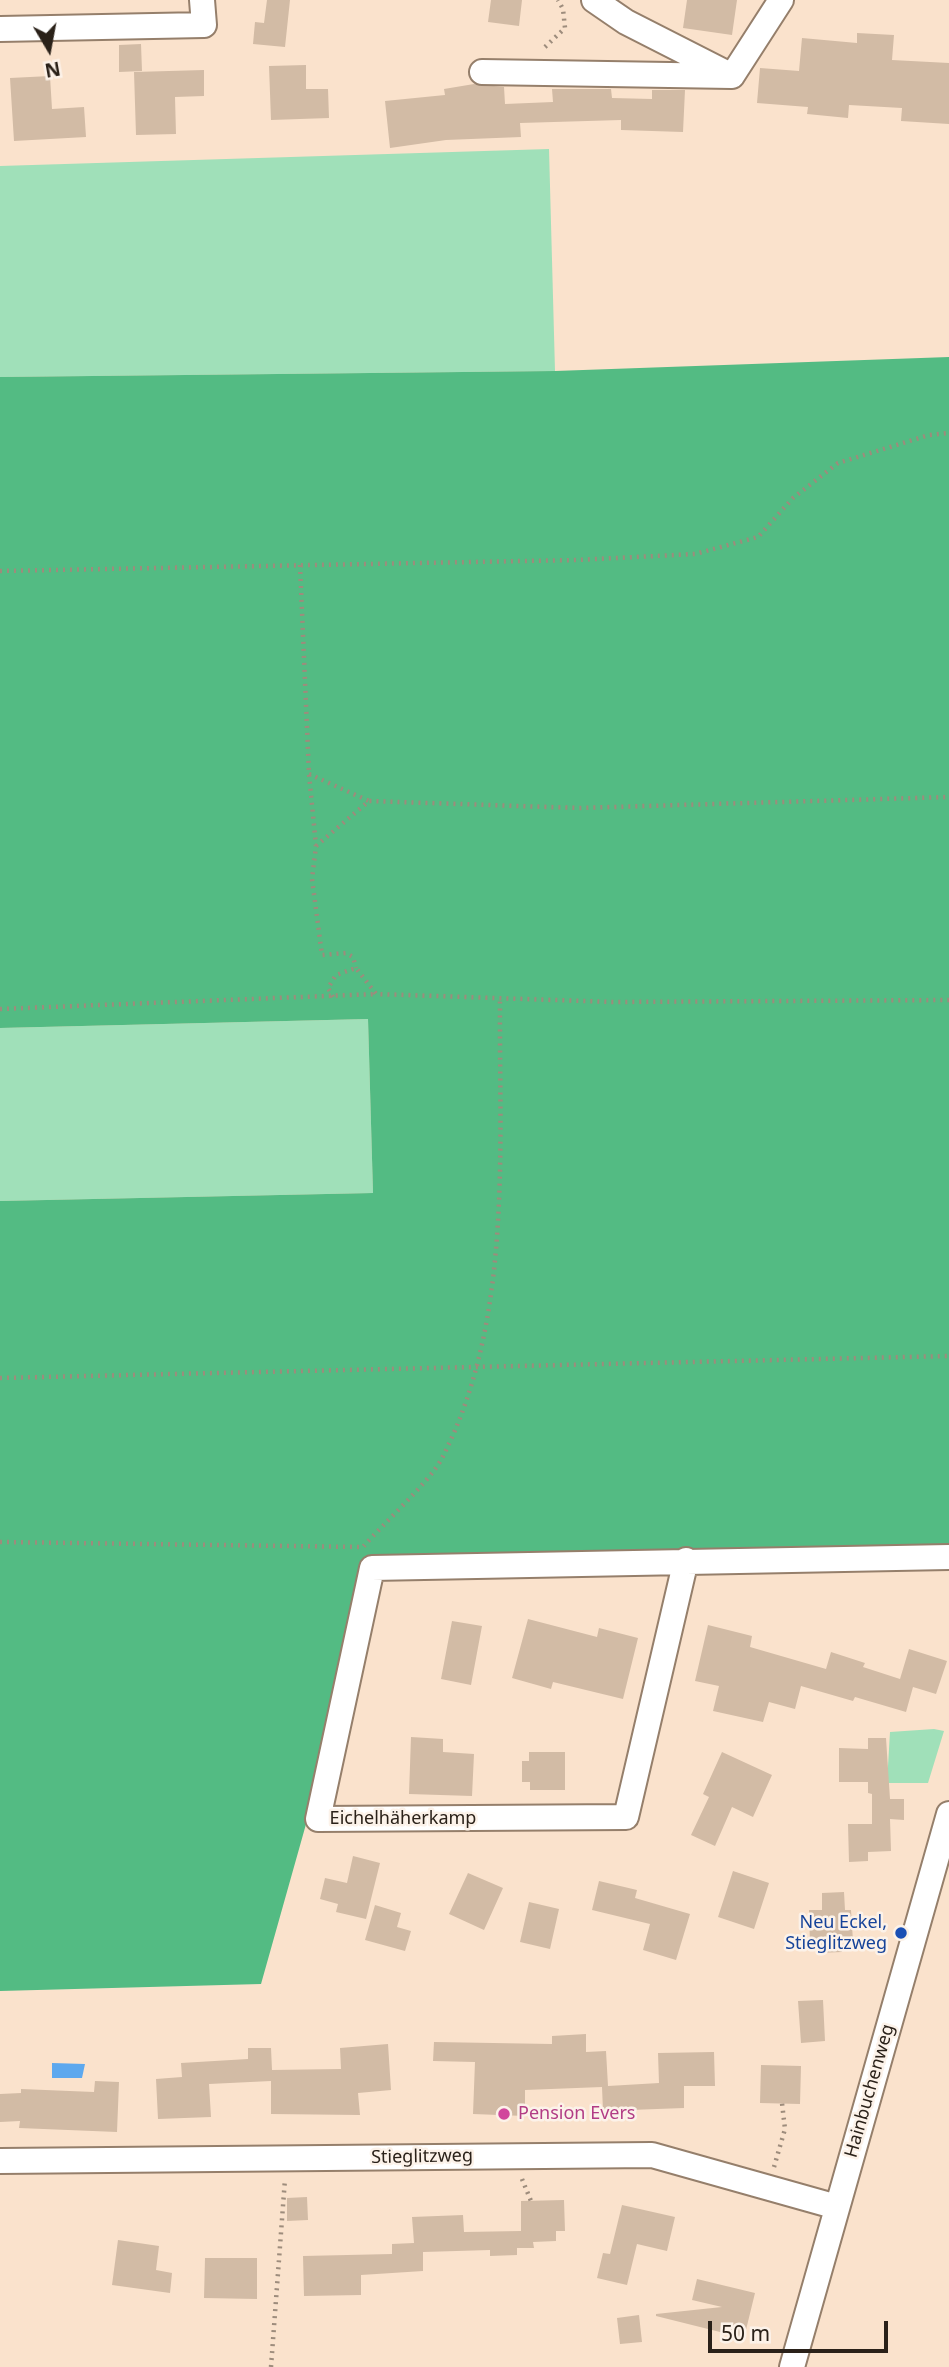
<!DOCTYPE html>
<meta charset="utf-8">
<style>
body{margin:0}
#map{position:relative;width:949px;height:2367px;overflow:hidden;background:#fae2cc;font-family:"Noto Sans",sans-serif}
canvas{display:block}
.north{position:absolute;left:14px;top:14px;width:70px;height:70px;-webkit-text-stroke:5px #fcf2e9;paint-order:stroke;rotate:170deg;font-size:19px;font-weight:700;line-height:28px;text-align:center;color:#2a2119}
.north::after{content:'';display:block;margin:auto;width:24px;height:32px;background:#2a2119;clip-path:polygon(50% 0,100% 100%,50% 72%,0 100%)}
.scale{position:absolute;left:708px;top:2321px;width:180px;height:32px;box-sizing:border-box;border:4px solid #2a2119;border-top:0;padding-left:9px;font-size:21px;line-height:24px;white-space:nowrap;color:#2a2119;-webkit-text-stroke:5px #fcf2e9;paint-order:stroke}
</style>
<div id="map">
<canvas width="949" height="2367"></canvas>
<div class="north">N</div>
<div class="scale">50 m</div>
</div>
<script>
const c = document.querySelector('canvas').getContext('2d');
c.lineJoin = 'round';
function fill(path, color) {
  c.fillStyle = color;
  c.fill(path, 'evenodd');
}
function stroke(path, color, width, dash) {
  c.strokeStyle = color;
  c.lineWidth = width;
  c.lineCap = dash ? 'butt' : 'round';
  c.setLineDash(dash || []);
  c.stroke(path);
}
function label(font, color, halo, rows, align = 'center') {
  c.font = font + ' "Noto Sans",sans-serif';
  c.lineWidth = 5;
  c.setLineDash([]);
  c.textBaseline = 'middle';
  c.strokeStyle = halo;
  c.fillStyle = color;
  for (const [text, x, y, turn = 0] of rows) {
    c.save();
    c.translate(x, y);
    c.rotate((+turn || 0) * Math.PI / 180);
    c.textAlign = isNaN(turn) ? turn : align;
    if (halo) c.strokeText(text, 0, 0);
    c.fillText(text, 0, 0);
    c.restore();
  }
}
fill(new Path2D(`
 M 549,149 L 555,371 L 0,377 L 0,166 Z
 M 368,1019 L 373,1193 L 0,1201 L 0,1028 Z
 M 934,1729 L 944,1731 L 928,1783 L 887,1783 L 890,1732 Z`), '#a0e0b9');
fill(new Path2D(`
 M 949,357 L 949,1566 L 377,1572 L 261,1984 L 0,1991 L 0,1201 L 373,1193 L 368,1019 L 0,1028 L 0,377 L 555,371 Z`), '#53bb83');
fill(new Path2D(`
 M 52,2063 L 85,2064 L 82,2078 L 52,2078 Z`), '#5da8ee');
fill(new Path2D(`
 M 267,0 L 290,0 L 285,47 L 253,44 L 255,22 L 264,23 Z
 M 491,0 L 522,0 L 519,26 L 488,22 Z
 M 687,0 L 737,0 L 732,35 L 683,28 Z
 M 857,33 L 894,35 L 892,60 L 949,63 L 949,124 L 901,121 L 902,108 L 849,105 L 848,118 L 807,114 L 808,107 L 757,103 L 760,68 L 799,71 L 802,38 L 857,43 Z
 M 141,44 L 142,71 L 119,72 L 119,45 Z
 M 306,65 L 306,89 L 328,89 L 329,118 L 271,120 L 269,66 Z
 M 204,70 L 204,96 L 175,97 L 176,134 L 136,135 L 134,72 Z
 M 50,76 L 52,109 L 84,107 L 86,137 L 14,141 L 10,78 Z
 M 474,84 L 504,87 L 505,104 L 553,102 L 552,89 L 611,89 L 612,98 L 652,99 L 652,90 L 685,90 L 683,132 L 621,130 L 621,120 L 520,123 L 521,137 L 446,140 L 390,148 L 385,101 L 445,95 L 444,89 Z
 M 528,1619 L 597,1637 L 599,1628 L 638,1638 L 623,1699 L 553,1682 L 551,1689 L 512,1678 Z
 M 452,1621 L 482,1626 L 471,1685 L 441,1679 Z
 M 708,1625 L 752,1636 L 750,1647 L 826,1669 L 831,1652 L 865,1663 L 863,1667 L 900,1679 L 909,1649 L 947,1661 L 936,1694 L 913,1687 L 906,1712 L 855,1697 L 853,1701 L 801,1686 L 795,1709 L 769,1702 L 763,1722 L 713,1711 L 719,1686 L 695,1681 Z
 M 411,1737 L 443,1739 L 443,1752 L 474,1754 L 472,1796 L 409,1794 Z
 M 868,1738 L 886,1738 L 890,1799 L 904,1799 L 904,1820 L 890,1819 L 891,1851 L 868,1852 L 868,1861 L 849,1862 L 848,1824 L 872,1824 L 872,1794 L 868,1793 L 868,1782 L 839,1782 L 839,1748 L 868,1749 Z
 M 529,1752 L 565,1752 L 565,1790 L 530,1790 L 530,1782 L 522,1782 L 522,1761 L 529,1761 Z
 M 722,1752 L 772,1775 L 753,1817 L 732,1807 L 715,1846 L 691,1835 L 709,1797 L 703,1794 Z
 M 353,1856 L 380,1863 L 366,1919 L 336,1912 L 338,1904 L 320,1899 L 325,1878 L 347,1883 Z
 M 733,1871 L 769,1883 L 754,1929 L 718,1917 Z
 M 468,1873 L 503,1888 L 484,1930 L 449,1914 Z
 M 599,1881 L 637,1890 L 635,1898 L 690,1914 L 676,1960 L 643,1950 L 650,1924 L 592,1910 Z
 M 844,1892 L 845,1910 L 851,1910 L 853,1941 L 842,1942 L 842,1952 L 818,1953 L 817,1945 L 810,1945 L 809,1910 L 822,1910 L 822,1893 Z
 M 529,1902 L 559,1909 L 550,1949 L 520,1942 Z
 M 375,1905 L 401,1913 L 397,1927 L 411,1931 L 405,1951 L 365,1940 Z
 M 823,2000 L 825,2041 L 801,2043 L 798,2001 Z
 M 586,2034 L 586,2052 L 606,2051 L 608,2086 L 659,2083 L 658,2053 L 714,2052 L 715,2086 L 684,2086 L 684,2108 L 603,2111 L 602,2087 L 525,2090 L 525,2116 L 473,2114 L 475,2062 L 433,2061 L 434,2042 L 552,2044 L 552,2036 Z
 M 388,2044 L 391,2090 L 358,2093 L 360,2115 L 271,2114 L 271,2081 L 209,2084 L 211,2117 L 158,2119 L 156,2079 L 182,2077 L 181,2063 L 248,2059 L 248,2048 L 271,2048 L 272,2070 L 341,2069 L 340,2048 Z
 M 761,2065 L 801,2066 L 800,2104 L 760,2103 Z
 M 95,2081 L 119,2082 L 117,2132 L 19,2128 L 20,2121 L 0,2122 L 0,2094 L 21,2093 L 21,2089 L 94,2092 Z
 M 307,2197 L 308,2220 L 287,2221 L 287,2198 Z
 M 564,2200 L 565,2231 L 556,2231 L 556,2241 L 533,2242 L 534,2248 L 517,2248 L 517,2255 L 490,2256 L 490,2250 L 423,2252 L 423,2271 L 361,2275 L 361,2295 L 304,2296 L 303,2256 L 392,2254 L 392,2244 L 414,2243 L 412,2217 L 463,2215 L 464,2232 L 521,2231 L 521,2201 Z
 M 622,2205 L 675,2217 L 667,2251 L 637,2244 L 627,2285 L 597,2278 L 603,2253 L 610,2254 Z
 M 118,2240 L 159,2246 L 156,2270 L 172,2273 L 170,2293 L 112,2285 Z
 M 205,2258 L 257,2258 L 257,2299 L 204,2298 Z
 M 697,2279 L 755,2293 L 744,2338 L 656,2316 L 656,2314 L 722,2307 L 692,2300 Z
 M 639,2315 L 642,2342 L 620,2344 L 617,2318 Z`), '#d2bba5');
const minor = new Path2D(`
 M 594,0 L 626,22 L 732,76 L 781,0
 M 0,29 L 204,25 L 202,0
 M 482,72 L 732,76
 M 686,1560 L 626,1817 L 318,1819 L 372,1568 L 949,1557
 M 0,2161 L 652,2155 L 837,2207
 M 792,2367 L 949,1814`);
stroke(minor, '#957f6b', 28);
stroke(new Path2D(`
 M 545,47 L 565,28 L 563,9 L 558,0
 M 300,565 L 309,774 L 316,846 L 312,879 L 322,955 L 346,953 L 353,957 L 356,968
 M 0,571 L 576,560 L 695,554 L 758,537 L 793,498 L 838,463 L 929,435 L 949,433
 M 309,774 L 369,801
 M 316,846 L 369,801 L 579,808 L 949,797
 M 333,997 L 328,988 L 336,975 L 356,968 L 376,994 L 613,1002 L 949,1000
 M 0,1009 L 376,994
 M 0,1378 L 949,1356
 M 0,1542 L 363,1547 C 382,1525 429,1482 441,1460 C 513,1322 499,1151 500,1000
 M 774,2167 L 785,2129 L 782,2103
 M 522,2179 L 531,2201
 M 271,2367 L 285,2179`), '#9d8c7c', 4.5, [2, 5]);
stroke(minor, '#fff', 24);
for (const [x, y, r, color] of [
 [901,1933,7,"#1a4fb4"],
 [504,2114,7,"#d1479c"]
]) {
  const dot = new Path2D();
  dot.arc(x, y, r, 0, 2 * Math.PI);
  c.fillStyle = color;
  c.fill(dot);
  stroke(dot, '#fcf2e9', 2.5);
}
label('18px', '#2a2119', '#fcf2e9', [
 ["Eichelhäherkamp",403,1819],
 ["Hainbuchenweg",870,2091,-74],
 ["Stieglitzweg",422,2157,-1]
]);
label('18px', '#164399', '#fcf2e9', [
 ["Neu Eckel,",887,1923],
 ["Stieglitzweg",887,1944]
], 'right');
label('18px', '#b23c85', '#fcf2e9', [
 ["Pension Evers",518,2114]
], 'left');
</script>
